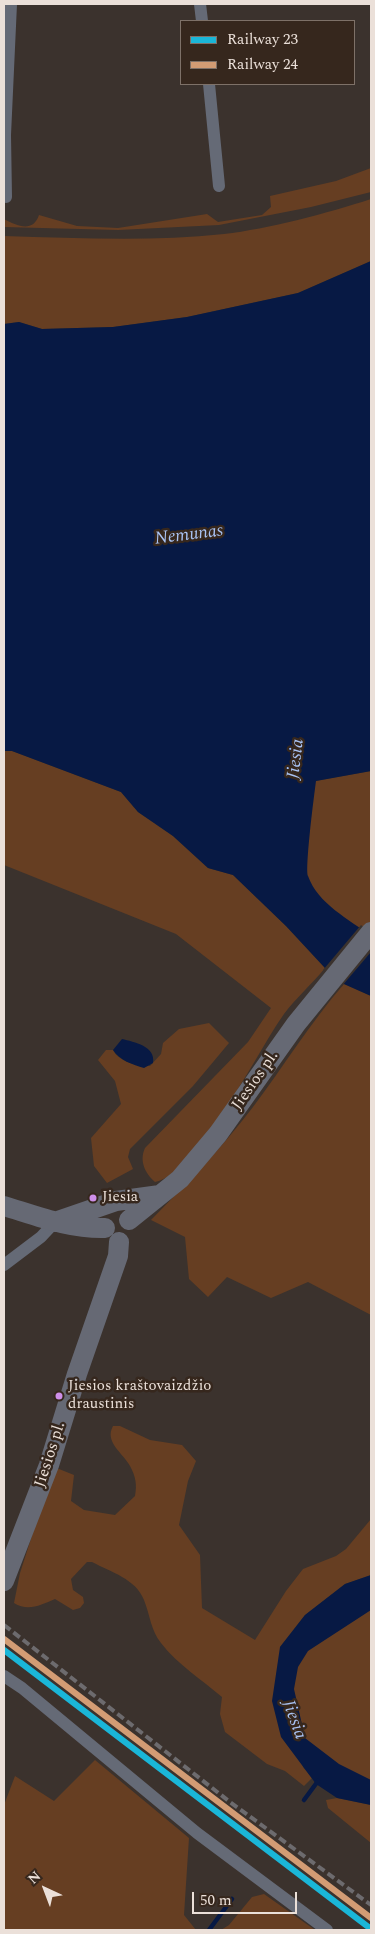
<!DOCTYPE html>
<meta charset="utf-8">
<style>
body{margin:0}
#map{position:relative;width:375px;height:1934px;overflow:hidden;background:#3b322d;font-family:Spectral,serif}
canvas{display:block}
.frame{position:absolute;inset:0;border:5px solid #ebe0d9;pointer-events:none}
.legend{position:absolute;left:180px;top:20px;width:175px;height:65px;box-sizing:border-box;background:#36271d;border:1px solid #7e7168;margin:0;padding:6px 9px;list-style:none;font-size:15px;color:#ebe0d9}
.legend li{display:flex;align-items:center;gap:10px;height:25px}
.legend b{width:25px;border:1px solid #7e7168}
.north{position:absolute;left:20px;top:1864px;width:50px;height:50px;-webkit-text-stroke:4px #36271d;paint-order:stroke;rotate:317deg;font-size:14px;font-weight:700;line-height:20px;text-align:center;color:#ebe0d9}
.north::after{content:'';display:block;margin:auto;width:18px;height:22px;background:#ebe0d9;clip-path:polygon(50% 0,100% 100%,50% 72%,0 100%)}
.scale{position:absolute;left:192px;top:1892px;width:105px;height:22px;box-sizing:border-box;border:2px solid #ebe0d9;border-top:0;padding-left:6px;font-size:15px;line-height:18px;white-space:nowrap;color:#ebe0d9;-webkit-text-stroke:4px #36271d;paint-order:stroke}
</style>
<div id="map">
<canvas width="375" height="1934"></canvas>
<div class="frame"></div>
<ul class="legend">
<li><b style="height:6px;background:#1ab6d8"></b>Railway 23</li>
<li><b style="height:6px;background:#d39c74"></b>Railway 24</li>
</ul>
<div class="north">N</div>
<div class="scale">50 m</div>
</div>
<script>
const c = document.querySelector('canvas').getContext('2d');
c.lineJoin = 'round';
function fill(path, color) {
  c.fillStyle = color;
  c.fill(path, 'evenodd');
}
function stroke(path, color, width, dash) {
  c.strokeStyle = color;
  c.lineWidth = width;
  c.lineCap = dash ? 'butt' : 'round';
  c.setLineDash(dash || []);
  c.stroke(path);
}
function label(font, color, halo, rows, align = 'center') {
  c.font = font + ' Spectral,serif';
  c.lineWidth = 5;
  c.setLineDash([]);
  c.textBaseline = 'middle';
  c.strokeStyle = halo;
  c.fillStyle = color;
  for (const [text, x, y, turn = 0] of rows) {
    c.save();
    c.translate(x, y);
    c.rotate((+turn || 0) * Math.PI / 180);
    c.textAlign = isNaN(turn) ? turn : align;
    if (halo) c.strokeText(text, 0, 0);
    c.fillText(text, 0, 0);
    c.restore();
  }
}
fill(new Path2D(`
 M 371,168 L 371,192 L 311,207 L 219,225 L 118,230 L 4,227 L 4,219 C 17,226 33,233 39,215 L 77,226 L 118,228 L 207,214 L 218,222 L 262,215 L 271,207 L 270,196 L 336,181 Z
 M 371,199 L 371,261 L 298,293 L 187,317 L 113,327 L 42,329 L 19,322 L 4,324 L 4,236 C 76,238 151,242 224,234 C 268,229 328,213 371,199 Z
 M 143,704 L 315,781 L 371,771 L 371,970 Z
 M 4,751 L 12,751 L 121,792 L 138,812 L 173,836 L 208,868 L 233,875 L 286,926 L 325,968 C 312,984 296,998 284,1014 C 258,1050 197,1175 155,1182 C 145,1173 139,1161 145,1148 L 248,1042 L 271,1008 L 176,934 L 4,865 Z
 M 344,984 L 371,996 L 371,1315 L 308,1282 L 271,1298 L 227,1277 L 208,1297 L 189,1279 L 185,1237 L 151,1220 C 187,1183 222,1148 253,1107 C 284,1066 310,1023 344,984 Z
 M 209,1023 L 229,1043 L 193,1086 L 130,1149 L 128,1157 L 133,1169 L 107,1183 L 94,1166 L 91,1138 L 121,1104 L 115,1081 L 98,1060 L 106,1050 L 113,1050 C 120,1063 137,1065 150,1066 L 161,1054 L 163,1043 L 179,1029 Z
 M 113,1426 L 120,1426 L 150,1440 L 182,1445 L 196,1461 L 188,1481 L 179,1525 L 200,1555 L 202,1608 L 255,1640 L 286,1591 L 303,1569 L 336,1556 L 346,1549 L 371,1519 L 371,1575 L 345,1584 L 305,1615 L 280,1647 L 303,1767 L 312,1778 L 304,1786 L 285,1771 L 267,1764 L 225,1732 L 220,1714 L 222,1697 C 202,1680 177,1664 161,1643 C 151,1631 150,1615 144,1600 C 136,1579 111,1572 92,1562 L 87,1562 L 71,1579 L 73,1590 L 83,1597 L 84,1603 L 80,1608 L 73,1610 L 55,1599 C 41,1605 28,1612 14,1603 L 20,1573 L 54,1467 L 74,1475 L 71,1501 L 84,1510 L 115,1515 L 135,1496 C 137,1485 136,1477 130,1466 C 123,1453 104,1442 113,1426 Z
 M 371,1587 L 371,1795 L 297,1739 L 288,1661 Z
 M 95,1760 L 189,1838 L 184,1915 L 196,1930 L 4,1930 L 4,1805 L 15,1776 L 54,1801 Z
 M 337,1798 L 371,1805 L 371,1843 L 328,1808 L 326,1800 Z
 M 264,1894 L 315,1930 L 221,1930 L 229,1925 L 252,1897 Z`), '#663e22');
fill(new Path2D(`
 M 371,261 L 371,771 L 316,781 C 314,796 305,867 308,876 C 318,904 349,919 371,936 L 371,996 L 344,984 L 325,968 L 286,926 L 233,875 L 208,868 L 173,836 L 138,812 L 121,792 L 12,751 L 4,751 L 4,324 L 19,322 L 42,329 L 113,327 L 187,317 L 298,293 Z
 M 122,1039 C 134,1042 156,1046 153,1063 L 144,1068 C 133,1065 119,1060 113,1050 Z
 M 371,1575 L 371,1610 L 308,1651 L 298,1667 L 294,1689 L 305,1738 L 339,1764 L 371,1780 L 371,1805 L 337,1798 L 316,1784 L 281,1737 L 272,1701 L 280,1647 L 305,1615 L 345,1584 Z`), '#071944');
fill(new Path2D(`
 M 361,925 L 371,933 L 371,952 L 342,986 L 323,970 Z`), '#3b322d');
stroke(new Path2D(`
 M 304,1800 L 318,1781
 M 209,1930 L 232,1899`), '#071944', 4.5);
stroke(new Path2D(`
 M 200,4 L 202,21
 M 209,84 L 219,186
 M 6,197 L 5,135 L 11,4
 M 4,1265 L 41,1237 L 55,1222
 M 4,1676 L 22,1688 L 197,1833 L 327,1930`), '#656a76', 12);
stroke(new Path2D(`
 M 4,1206 C 37,1216 70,1229 105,1228
 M 129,1220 L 180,1179 L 218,1134 L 296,1024 L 371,932
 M 55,1222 L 116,1201 L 160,1195
 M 4,1581 L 49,1465 L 77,1374 L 118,1256 L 119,1242`), '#666974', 20);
stroke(new Path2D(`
 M 4,1625 L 230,1802 L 371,1905`), '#6d6b6e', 4, [8, 4]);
stroke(new Path2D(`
 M 4,1650 L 371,1929`), '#1ab6d8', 6);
stroke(new Path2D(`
 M 4,1639 L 371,1918`), '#d39c74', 6);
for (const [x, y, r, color] of [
 [93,1198,4.5,"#ce8fe9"],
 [59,1396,4.5,"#ce8fe9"]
]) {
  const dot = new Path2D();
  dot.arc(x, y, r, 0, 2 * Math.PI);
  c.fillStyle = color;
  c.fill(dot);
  stroke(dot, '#36271d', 2);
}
label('15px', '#ebe0d9', '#36271d', [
 ["Jiesia",102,1198],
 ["Jiesios kraštovaizdžio",68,1387],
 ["draustinis",68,1405]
], 'left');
label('16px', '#ebe0d9', '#36271d', [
 ["Jiesios pl.",256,1081,-55],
 ["Jiesios pl.",51,1455,-72]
]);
label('italic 18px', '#a9c3f4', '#36271d', [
 ["Nemunas",189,536,-7],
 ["Jiesia",297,759,-83],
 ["Jiesia",293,1720,70]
]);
</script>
